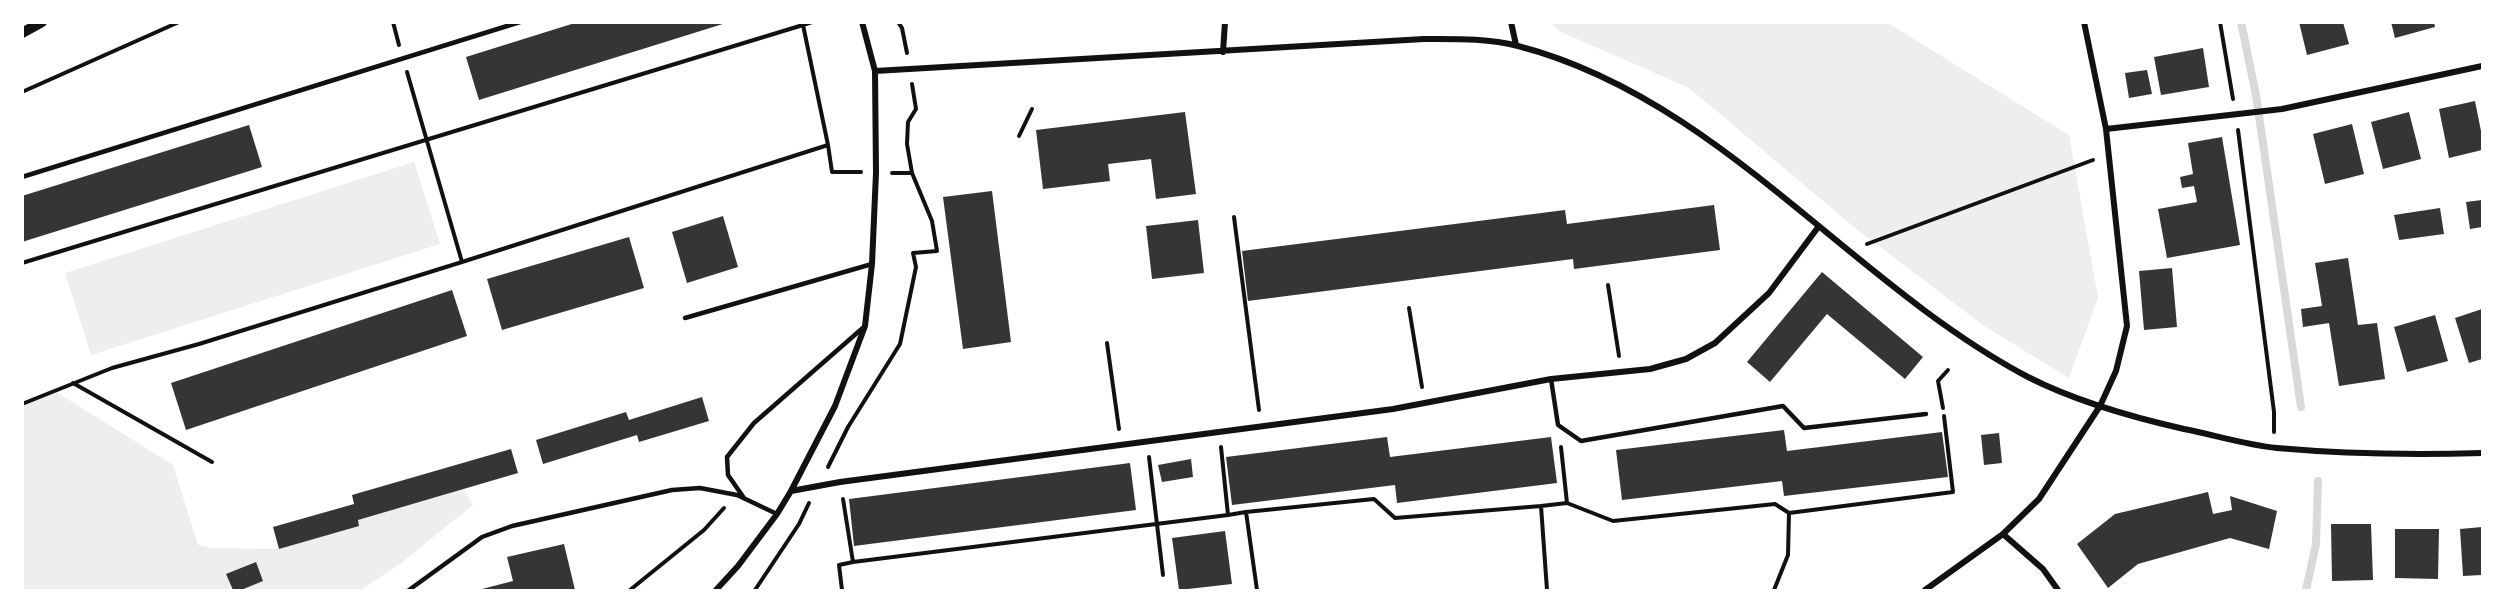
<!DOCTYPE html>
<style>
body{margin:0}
#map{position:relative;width:2505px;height:613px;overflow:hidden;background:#fff;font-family:"IBM Plex Sans",sans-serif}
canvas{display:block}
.frame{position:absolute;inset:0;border:24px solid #fff;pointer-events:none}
</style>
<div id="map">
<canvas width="2505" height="613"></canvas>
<div class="frame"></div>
</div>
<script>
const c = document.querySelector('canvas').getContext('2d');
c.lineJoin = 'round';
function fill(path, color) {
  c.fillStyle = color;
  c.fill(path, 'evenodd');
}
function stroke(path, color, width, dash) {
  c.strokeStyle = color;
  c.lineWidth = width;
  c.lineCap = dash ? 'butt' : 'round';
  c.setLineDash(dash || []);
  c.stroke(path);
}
fill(new Path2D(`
 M 1551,23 L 1888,23 L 2069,135 L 2098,298 L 2069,378 L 1984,326 L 1854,227 L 1689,88 L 1559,31 Z
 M 414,162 L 440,244 L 91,355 L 65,273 Z
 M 53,390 L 173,465 L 198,545 L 212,548 L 279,549 L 359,526 L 358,520 L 464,489 L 473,505 L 400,564 L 361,590 L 23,590 L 22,404 Z`), '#eee');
stroke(new Path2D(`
 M 2241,22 L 2256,95 L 2301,407
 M 2306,590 L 2316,544 L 2318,481`), '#d9d9d9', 8);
fill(new Path2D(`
 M 578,22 L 726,22 L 726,23 L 479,100 L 466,57 Z
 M 2299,22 L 2343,22 L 2349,44 L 2307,55 Z
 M 2391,22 L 2434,22 L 2435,27 L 2395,38 Z
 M 2203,48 L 2209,87 L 2161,95 L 2154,57 Z
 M 2147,70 L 2152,94 L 2129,98 L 2125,73 Z
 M 2475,101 L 2482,136 L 2482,150 L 2449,158 L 2439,109 Z
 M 1185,112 L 1196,194 L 1156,199 L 1151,159 L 1108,164 L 1110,181 L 1043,189 L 1036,130 Z
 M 2409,112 L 2421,159 L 2383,169 L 2371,122 Z
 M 2352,124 L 2364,174 L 2325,184 L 2313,134 Z
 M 249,125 L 262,167 L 22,242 L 22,196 Z
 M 2222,137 L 2240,245 L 2167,258 L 2158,209 L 2197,202 L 2194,186 L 2182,188 L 2180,177 L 2193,174 L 2188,143 Z
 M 992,191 L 1011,342 L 963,349 L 943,197 Z
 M 2482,200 L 2482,227 L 2470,229 L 2466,202 Z
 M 1714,205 L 1720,250 L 1574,269 L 1573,259 L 1248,301 L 1242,251 L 1565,210 L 1567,224 Z
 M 2440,208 L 2444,234 L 2399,240 L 2394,215 Z
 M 723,216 L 738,267 L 687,283 L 672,232 Z
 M 1198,220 L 1204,273 L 1152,279 L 1146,226 Z
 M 629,237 L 644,288 L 502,330 L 487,279 Z
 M 2348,258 L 2358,325 L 2377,323 L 2385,379 L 2339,386 L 2329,323 L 2303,327 L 2301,309 L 2322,306 L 2315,263 Z
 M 2172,268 L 2177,327 L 2144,330 L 2139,271 Z
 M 1822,272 L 1923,357 L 1905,379 L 1827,314 L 1770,382 L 1747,362 Z
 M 452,290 L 467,336 L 186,430 L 171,383 Z
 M 2482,309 L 2482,359 L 2469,363 L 2455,318 Z
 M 2435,315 L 2448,361 L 2407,372 L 2394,327 Z
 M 702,397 L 709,421 L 639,442 L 637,435 L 543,464 L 536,440 L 626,412 L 629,420 Z
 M 1784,430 L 1787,451 L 1942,432 L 1948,477 L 1784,496 L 1782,481 L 1622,500 L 1616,450 Z
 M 1999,433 L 2002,463 L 1984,465 L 1981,435 Z
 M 1387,437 L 1390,457 L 1551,437 L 1557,483 L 1397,503 L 1395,485 L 1232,505 L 1226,457 Z
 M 511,449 L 518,473 L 358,520 L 359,526 L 279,549 L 273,527 L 354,504 L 352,495 Z
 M 1191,459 L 1193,477 L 1162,482 L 1158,465 Z
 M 1130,463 L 1136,510 L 854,546 L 849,499 Z
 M 2208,492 L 2213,514 L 2232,510 L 2230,496 L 2277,511 L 2269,549 L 2230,538 L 2138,564 L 2108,588 L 2077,544 L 2115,514 Z
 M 2331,524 L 2371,524 L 2373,580 L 2332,581 Z
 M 2482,527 L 2482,575 L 2463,576 L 2460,529 Z
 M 2395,529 L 2439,529 L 2438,579 L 2395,578 Z
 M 1225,531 L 1232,584 L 1179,590 L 1172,538 Z
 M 564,544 L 575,590 L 478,590 L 513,581 L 507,557 Z
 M 256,562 L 263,581 L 241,590 L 233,590 L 226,574 Z`), '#353535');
stroke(new Path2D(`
 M 393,22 L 399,45
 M 812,22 L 803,25 L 828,145
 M 898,22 L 902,28 L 907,53
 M 2220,22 L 2233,99
 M 407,72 L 462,262
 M 22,92 L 179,22
 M 2238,130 L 2274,412 L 2274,432
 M 1019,136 L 1032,109
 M 892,173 L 912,173
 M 1234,217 L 1259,410
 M 1867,244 L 2093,160
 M 22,263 L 803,25
 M 1608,285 L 1619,356
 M 1409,308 L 1422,387
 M 1107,343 L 1119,429
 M 73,383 L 212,462
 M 22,404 L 112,368 L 199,344 L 462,262 L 828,145 L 832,172 L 861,172
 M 1943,408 L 1938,381 L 1948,370
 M 1221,447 L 1228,515 L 1246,512 L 1257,590
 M 1149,457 L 1163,575
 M 828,467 L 848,427 L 900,344 L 916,267 L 913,253 L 937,251 L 932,221 L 912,173 L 907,144 L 908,122 L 916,109 L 912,84
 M 1567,503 L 1613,521 L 1775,504 L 1789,513 L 1953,492 L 1944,416
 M 1246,512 L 1374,499 L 1395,518 L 1541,506
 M 853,562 L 1228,515
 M 630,590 L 704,530 L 724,508
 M 755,590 L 799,524 L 809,503
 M 842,590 L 839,565 L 853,562 L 843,499
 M 1547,590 L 1541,506 L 1567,503 L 1561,447
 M 1774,590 L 1788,555 L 1789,513`), '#111', 4);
stroke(new Path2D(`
 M 22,177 L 520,22
 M 685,318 L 872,264
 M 1551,379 L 1558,425 L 1581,441 L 1783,406 L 1804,428 L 1926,414
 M 744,498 L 728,475 L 727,457 L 754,423 L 865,326
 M 409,590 L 482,537 L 512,526 L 672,490 L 700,488 L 737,495 L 777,514`), '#111', 4.5);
stroke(new Path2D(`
 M 1511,22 L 1516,45
 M 1223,52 L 1225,22
 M 875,71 L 1424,39 C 1455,39 1487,38 1518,46 C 1719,98 1850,283 2028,377 C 2077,402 2131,417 2184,429 C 2215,435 2246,445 2277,448 C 2345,454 2414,455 2482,453
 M 2106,129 L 2282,109 L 2482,66
 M 791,491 L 840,482 L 1393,409 L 1551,379 L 1650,369 L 1686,359 L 1715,343 L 1769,293 L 1819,226
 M 2003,534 L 2043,569 L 2058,590
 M 716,590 L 738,566 L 777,514 L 791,491 L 835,406 L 865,326 L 872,264 L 876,173 L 875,71 L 862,22
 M 1925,590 L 2003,534 L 2039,499 L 2100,406 L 2116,371 L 2127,326 L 2106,129 L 2084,22`), '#111', 6);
stroke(new Path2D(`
 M 22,33 L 42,22`), '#111', 10);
</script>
